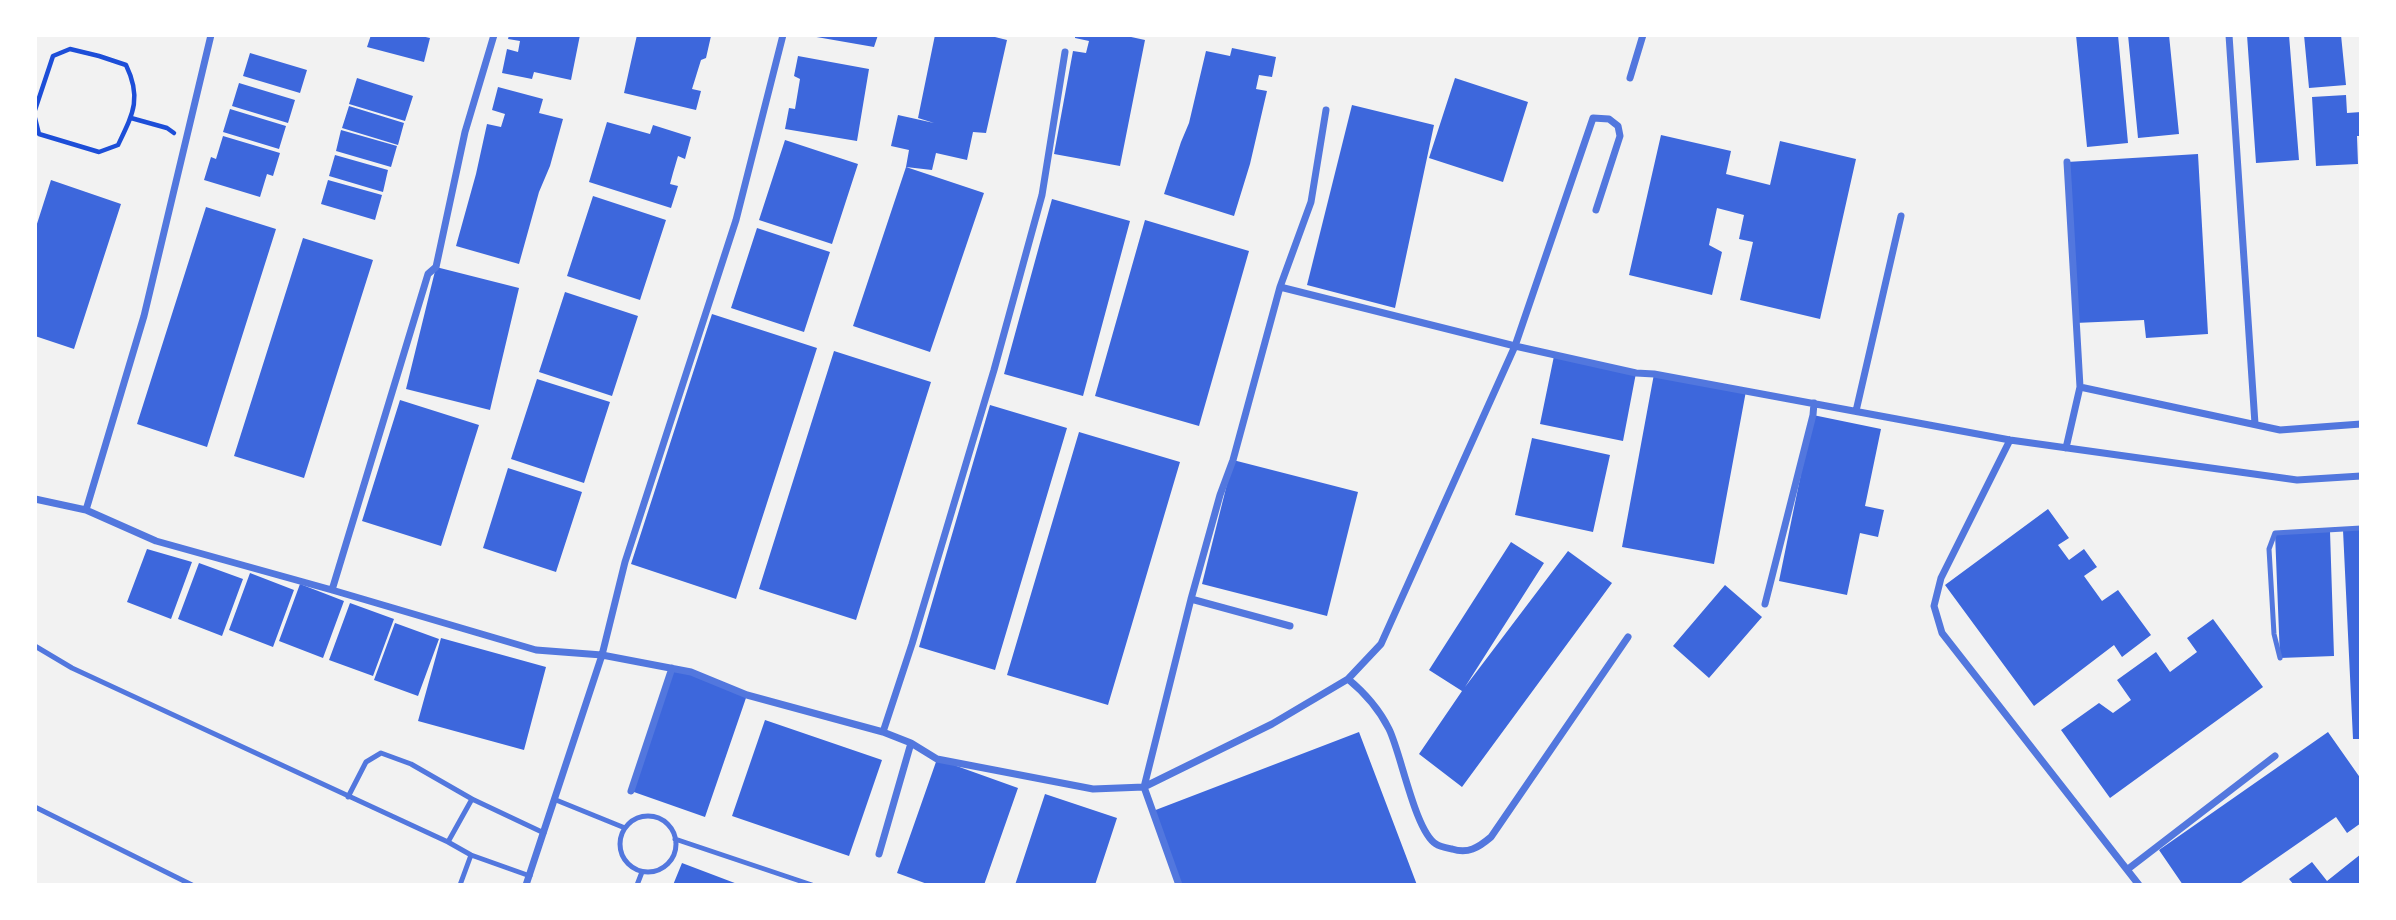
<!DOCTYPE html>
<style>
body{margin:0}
#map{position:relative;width:2396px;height:920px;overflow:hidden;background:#f2f2f2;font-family:Roboto,sans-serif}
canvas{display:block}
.frame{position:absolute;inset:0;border:37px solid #fff;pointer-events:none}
</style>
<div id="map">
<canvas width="2396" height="920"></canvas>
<div class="frame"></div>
</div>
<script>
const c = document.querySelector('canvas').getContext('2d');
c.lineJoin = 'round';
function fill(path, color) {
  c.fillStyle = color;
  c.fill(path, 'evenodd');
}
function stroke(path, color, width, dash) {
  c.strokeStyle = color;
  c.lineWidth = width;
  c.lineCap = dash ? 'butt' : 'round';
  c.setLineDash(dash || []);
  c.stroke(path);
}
fill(new Path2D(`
 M 371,35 L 417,35 L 430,38 L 424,62 L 367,47 Z
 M 509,35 L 580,35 L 571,80 L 534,72 L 532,79 L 502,73 L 507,49 L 518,52 L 520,41 L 508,39 Z
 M 637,35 L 711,36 L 706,58 L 701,60 L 692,89 L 701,91 L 696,110 L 624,93 Z
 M 805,35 L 878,35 L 874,47 Z
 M 935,35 L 995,35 L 995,37 L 1007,40 L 986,133 L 973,132 L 967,160 L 936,153 L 932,170 L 906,167 L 909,150 L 891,146 L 898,115 L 934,123 L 918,118 Z
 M 1075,35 L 1122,35 L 1145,40 L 1120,166 L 1054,154 L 1073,51 L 1086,53 L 1089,41 L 1075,38 Z
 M 2076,35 L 2118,35 L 2128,143 L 2087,147 Z
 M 2128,35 L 2169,35 L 2179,134 L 2138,138 Z
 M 2247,35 L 2289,35 L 2299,160 L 2256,163 Z
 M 2304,35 L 2341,35 L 2346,85 L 2309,88 Z
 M 1232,48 L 1276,57 L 1272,77 L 1259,75 L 1256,89 L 1267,91 L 1250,164 L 1234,216 L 1164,194 L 1181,142 L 1189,123 L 1206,51 L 1230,56 Z
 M 250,53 L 307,70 L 300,93 L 243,76 Z
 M 798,56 L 869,69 L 857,141 L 785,129 L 789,108 L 795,109 L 800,79 L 794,76 Z
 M 357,78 L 413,96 L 405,121 L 349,104 Z
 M 1455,78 L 1528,102 L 1503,182 L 1429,158 Z
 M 239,83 L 295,100 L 288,123 L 232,106 Z
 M 498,87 L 543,99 L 539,113 L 563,119 L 550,166 L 539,192 L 519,264 L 456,246 L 476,174 L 487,124 L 501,127 L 505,114 L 492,110 Z
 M 2346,95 L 2347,113 L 2361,112 L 2361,136 L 2357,136 L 2358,164 L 2316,166 L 2312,97 Z
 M 1352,105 L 1434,125 L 1395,308 L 1307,285 Z
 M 349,106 L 404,123 L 398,145 L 342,128 Z
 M 230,109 L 286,126 L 279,149 L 223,132 Z
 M 607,122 L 650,134 L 653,125 L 691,137 L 685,159 L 678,156 L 673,173 L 670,184 L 678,186 L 671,208 L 589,182 Z
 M 341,130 L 397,146 L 391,167 L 336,151 Z
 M 1661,135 L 1731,151 L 1726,174 L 1770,185 L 1780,141 L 1856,159 L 1820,319 L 1740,300 L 1753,242 L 1739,239 L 1744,215 L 1717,208 L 1709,245 L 1722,252 L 1712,295 L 1629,275 Z
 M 223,136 L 280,153 L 273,176 L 267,174 L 260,197 L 204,180 L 211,157 L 216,159 Z
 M 785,140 L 858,164 L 832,244 L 759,220 Z
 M 2198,154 L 2208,334 L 2146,338 L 2144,320 L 2075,323 L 2067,162 Z
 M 335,155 L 388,170 L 383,192 L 329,176 Z
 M 906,167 L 984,193 L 930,352 L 853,326 Z
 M 51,180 L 121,204 L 74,349 L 35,336 L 35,230 Z
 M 328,180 L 382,195 L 375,220 L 321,204 Z
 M 593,196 L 666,220 L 640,300 L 567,276 Z
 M 1052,199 L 1130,221 L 1083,396 L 1004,374 Z
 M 206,207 L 276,229 L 207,447 L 137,424 Z
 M 1145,220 L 1249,251 L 1199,426 L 1095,396 Z
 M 757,228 L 830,252 L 804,332 L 731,308 Z
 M 303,238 L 373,260 L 304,478 L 234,456 Z
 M 436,267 L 519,288 L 490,410 L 406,389 Z
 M 565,292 L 638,316 L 612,396 L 539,372 Z
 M 712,314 L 817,348 L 736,599 L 631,564 Z
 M 834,351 L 931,382 L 856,620 L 759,589 Z
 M 1554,356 L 1636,373 L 1623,441 L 1540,424 Z
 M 1654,374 L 1746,391 L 1714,564 L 1622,547 Z
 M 537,379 L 610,402 L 584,483 L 511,459 Z
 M 400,400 L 479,425 L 441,546 L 362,521 Z
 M 990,405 L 1067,428 L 995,670 L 919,647 Z
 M 1813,415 L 1881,429 L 1865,506 L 1884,510 L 1878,537 L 1860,533 L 1847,595 L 1779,581 Z
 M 1079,432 L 1180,462 L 1108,705 L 1007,675 Z
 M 1532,438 L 1610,455 L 1593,532 L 1515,515 Z
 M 1233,460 L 1358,492 L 1327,616 L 1202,584 Z
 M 508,468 L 582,492 L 556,572 L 483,548 Z
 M 2048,509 L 2069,538 L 2058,545 L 2069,560 L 2084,549 L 2097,567 L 2084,576 L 2102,601 L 2118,590 L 2151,635 L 2122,657 L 2114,645 L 2034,706 L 1945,585 Z
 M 2361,529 L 2361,739 L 2353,739 L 2343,530 Z
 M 2330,531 L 2334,656 L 2280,658 L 2275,533 Z
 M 1511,542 L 1544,563 L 1465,687 L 1568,551 L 1612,583 L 1462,787 L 1419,754 L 1462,691 L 1429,670 Z
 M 147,549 L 192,562 L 171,619 L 127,602 Z
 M 199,563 L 243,579 L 222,636 L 178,619 Z
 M 250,573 L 294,590 L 273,647 L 229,630 Z
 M 300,584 L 344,601 L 323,658 L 279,641 Z
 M 1725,585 L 1762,617 L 1709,678 L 1673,646 Z
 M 350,603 L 394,619 L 373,676 L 329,660 Z
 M 2213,619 L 2263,687 L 2110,798 L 2061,730 L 2099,703 L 2113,713 L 2131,700 L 2117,680 L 2156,652 L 2170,672 L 2197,652 L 2187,638 Z
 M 395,623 L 439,639 L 418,696 L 374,680 Z
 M 441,638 L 546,667 L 524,750 L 418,721 Z
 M 672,668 L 747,695 L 705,817 L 631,791 Z
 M 765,720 L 882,760 L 849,856 L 732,816 Z
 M 1359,732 L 1417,885 L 1181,885 L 1153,811 Z
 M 2328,732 L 2361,779 L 2361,823 L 2347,833 L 2336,817 L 2238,885 L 2183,885 L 2159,850 Z
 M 937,759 L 1018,788 L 984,885 L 930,885 L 897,873 Z
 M 1045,794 L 1117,818 L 1095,885 L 1015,885 Z
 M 2361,854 L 2361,885 L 2294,885 L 2289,879 L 2312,862 L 2327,881 Z
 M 682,863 L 740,885 L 673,885 Z`), '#3d67dc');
stroke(new Path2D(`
 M 35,110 L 53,56 L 70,49 L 99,56 L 126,65 C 142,98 133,114 118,145 L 99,152 L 39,134 L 35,118
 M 131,118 L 167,128 L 174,133`), '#1d4ed8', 4.5);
stroke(new Path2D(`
 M 35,646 L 72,668 L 448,842 L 471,855 L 530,876
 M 2280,658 L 2274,634 L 2269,549 L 2275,533 L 2361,528
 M 348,797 L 366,762 L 381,753 L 411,764 L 472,799
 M 556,800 L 625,828
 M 35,807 L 192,885
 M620 844a28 28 0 1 1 56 0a28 28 0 1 1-56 0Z
 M 675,839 L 812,885
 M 448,842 L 472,799 L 544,833
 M 460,885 L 471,855
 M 637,885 L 642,872`), '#5277de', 5);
stroke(new Path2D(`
 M 2229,35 L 2255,424
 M 1630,78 L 1643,35
 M 1280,287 L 1311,202 L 1326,110
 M 2080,387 L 2280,430 L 2361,424
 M 1856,411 L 1901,216
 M 2010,440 L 1941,578 L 1934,606 L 1942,633 L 2139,885
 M 2066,448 L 2080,387 L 2067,162
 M 35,499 L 86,510 L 156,541 L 332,590 L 536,650 L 602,655 L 691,672 L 747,695 L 883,732 L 911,743 L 937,759 L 1093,789 L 1144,787 L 1272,724 L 1348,679 C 1365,693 1379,709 1389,729 C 1401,753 1415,831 1436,844 C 1440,847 1447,848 1452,849 C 1468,854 1478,848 1491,837 L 1628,637
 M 86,510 L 144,316 L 211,35
 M 332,590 L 428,274 L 436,267 L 465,132 L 494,35
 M 1191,599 L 1290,626
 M 1765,604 L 1813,415 L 1814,403
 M 1348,679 L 1381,644 L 1515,346 L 1636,373 L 1654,374 L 2010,440 L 2297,480 L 2361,476
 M 883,732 L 912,644 L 994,370 L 1042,195 L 1065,52
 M 631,791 L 672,668
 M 879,854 L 911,743
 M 2128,869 L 2275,756
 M 526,885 L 602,655 L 625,562 L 736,220 L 783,35
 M 1179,885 L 1144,787 L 1191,599 L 1220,495 L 1233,460 L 1280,287 L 1515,346 L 1593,118 L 1609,119 L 1618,126 L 1620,136 L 1596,210`), '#5277de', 7);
</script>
